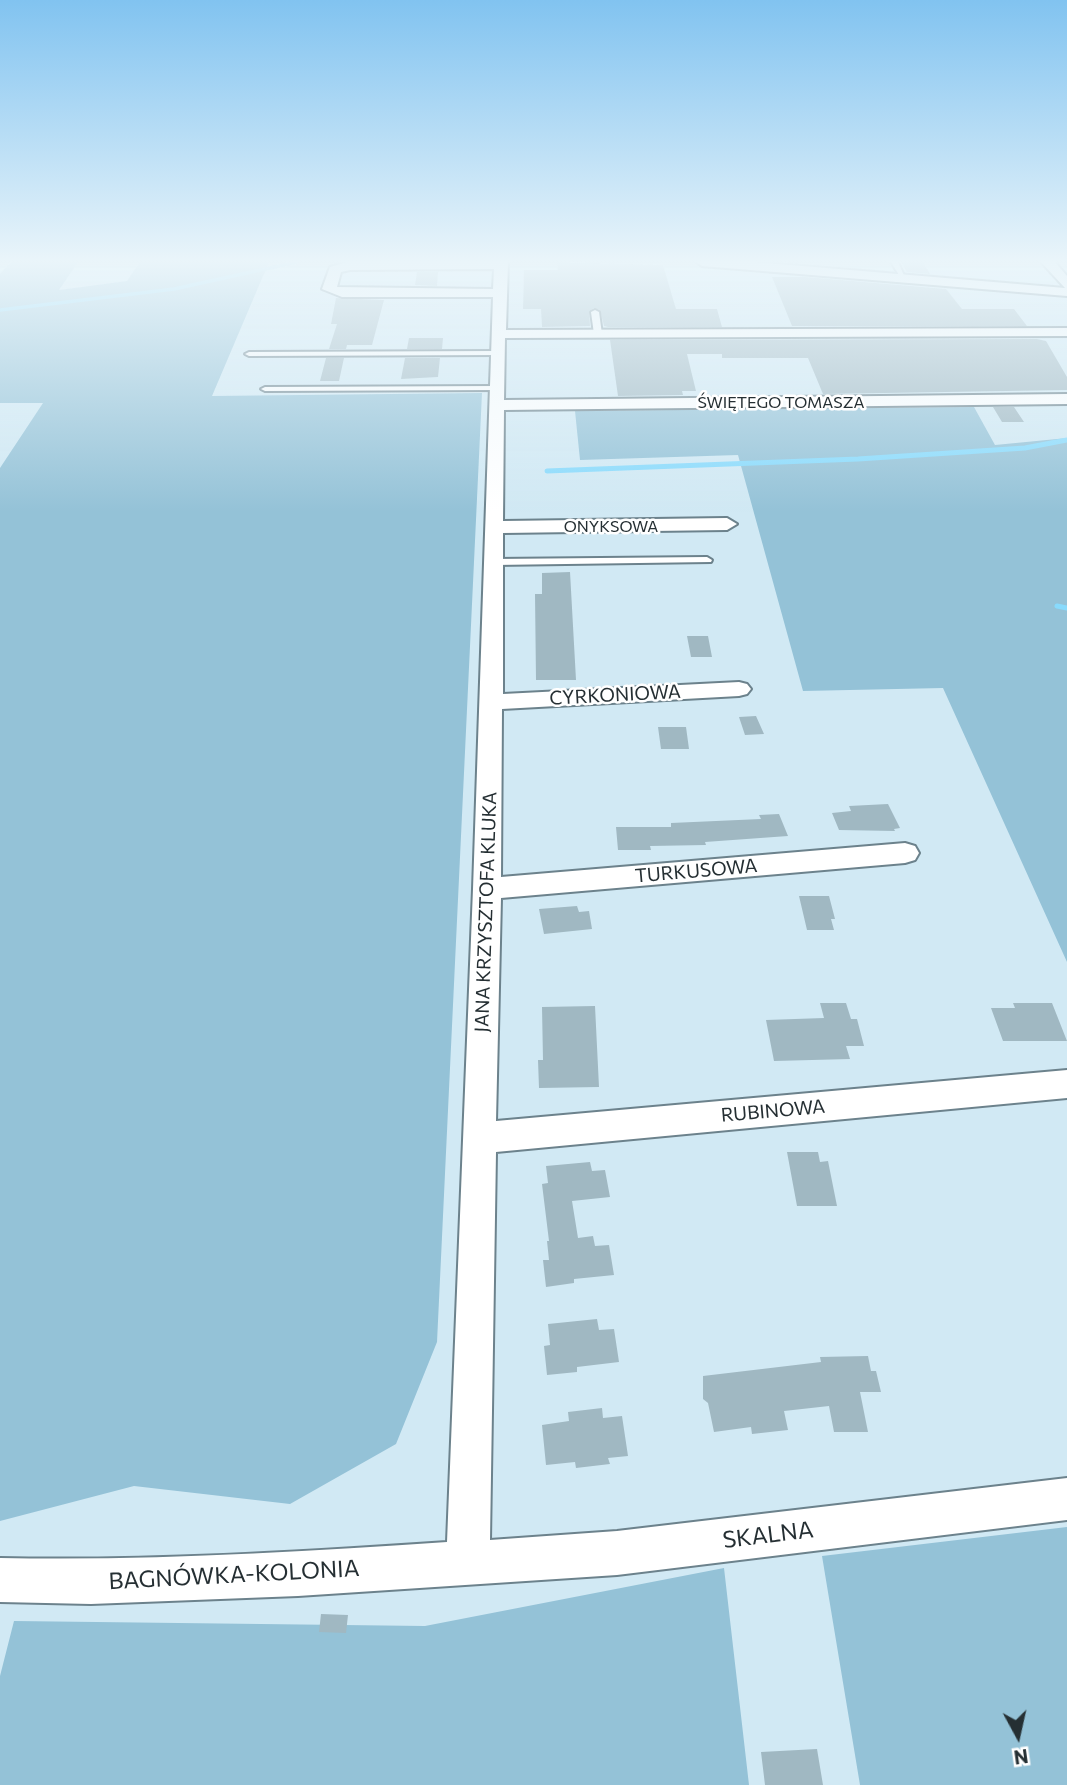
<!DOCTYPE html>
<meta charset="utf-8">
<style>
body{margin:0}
#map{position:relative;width:1067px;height:1785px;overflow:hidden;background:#d1e9f4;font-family:Commissioner,sans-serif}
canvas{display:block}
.north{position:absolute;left:983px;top:1701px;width:70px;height:70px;-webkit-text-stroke:5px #fff;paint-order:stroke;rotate:172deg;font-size:19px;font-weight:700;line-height:28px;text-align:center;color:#252f33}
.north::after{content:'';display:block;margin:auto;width:24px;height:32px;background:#252f33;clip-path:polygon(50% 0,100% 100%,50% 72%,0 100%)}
</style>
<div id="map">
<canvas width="1067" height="1785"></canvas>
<div class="north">N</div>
</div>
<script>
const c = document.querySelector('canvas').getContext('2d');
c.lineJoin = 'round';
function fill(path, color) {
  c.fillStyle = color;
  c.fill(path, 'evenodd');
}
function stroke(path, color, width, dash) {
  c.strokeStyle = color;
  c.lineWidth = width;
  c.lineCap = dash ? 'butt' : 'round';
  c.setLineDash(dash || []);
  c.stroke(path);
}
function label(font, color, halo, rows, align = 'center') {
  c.font = font + ' Commissioner,sans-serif';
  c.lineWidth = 5;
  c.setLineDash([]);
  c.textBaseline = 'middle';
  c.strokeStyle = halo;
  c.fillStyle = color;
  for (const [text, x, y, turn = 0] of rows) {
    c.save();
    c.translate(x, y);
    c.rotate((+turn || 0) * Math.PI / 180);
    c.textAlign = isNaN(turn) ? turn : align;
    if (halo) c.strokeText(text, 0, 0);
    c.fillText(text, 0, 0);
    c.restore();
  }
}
fill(new Path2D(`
 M 11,262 L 78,262 L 59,290 L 127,281 L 140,262 L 269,262 L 212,396 L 482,393 L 437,1342 L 396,1444 L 290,1504 L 134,1486 L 0,1521 L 0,468 L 43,403 L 0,403 L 0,274 Z
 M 974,407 L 995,445 L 1067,438 L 1067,962 L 943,688 L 803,691 L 738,455 L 580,460 L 575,411 Z
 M 1067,1527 L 1067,1785 L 860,1785 L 822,1556 Z
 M 724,1568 L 749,1785 L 0,1785 L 0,1676 L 14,1621 L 425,1626 Z`), '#94c2d7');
stroke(new Path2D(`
 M 0,310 L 174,289 L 297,262`), '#88dafc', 3.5);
stroke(new Path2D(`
 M 547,471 L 858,459 L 1025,448 L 1067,440
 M 1057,606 L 1067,608`), '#88dafc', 5);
fill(new Path2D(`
 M 557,262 L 663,265 L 676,309 L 717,309 L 722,327 L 608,327 L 604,326 L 600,310 L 594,308 L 589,311 L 590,326 L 542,327 L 541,309 L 523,309 L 524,270 L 558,270 Z
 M 901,262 L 923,262 L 930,274 L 907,272 Z
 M 417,272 L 438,272 L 437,286 L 415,285 Z
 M 772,277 L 806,277 L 946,289 L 962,309 L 1014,309 L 1027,326 L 792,326 Z
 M 336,298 L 384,300 L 372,345 L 347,345 L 346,349 L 329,349 L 337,324 L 331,324 Z
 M 409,338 L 443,338 L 442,349 L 407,349 Z
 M 1037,339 L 1046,341 L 1067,377 L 1067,390 L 823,394 L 808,358 L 722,358 L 722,354 L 687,354 L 696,391 L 682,391 L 683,395 L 618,396 L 610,340 Z
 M 326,358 L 344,358 L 339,381 L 320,381 Z
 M 405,358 L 440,358 L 438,377 L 401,379 Z
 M 993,407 L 1014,407 L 1024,422 L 1002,422 Z
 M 570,572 L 576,680 L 536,680 L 535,594 L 542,594 L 542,573 Z
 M 687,636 L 708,636 L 712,657 L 691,657 Z
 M 756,716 L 764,734 L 745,735 L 739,717 Z
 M 658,727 L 686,727 L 689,749 L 661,749 Z
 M 888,804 L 900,828 L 894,829 L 895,831 L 839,830 L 832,813 L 851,811 L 849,806 Z
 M 779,814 L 788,836 L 705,842 L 706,845 L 650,846 L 651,850 L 618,850 L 616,827 L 671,827 L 671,823 L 761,819 L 759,815 Z
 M 799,896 L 829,896 L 835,919 L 831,919 L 834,930 L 807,930 Z
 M 577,906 L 579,912 L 589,911 L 592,929 L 544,934 L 539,909 Z
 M 820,1003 L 846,1003 L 851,1019 L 857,1019 L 864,1046 L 846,1046 L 850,1059 L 774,1061 L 766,1020 L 824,1018 Z
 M 1013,1003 L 1052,1003 L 1067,1041 L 1003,1041 L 991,1008 L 1015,1008 Z
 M 595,1006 L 599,1087 L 539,1088 L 538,1060 L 543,1060 L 542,1007 Z
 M 787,1152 L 818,1152 L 820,1162 L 828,1161 L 837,1206 L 797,1206 Z
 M 590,1162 L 592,1171 L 605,1170 L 610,1197 L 572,1201 L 578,1238 L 593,1236 L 595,1246 L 609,1245 L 614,1275 L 574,1279 L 574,1283 L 546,1287 L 543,1260 L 549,1260 L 547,1241 L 549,1241 L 542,1184 L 548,1183 L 546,1166 Z
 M 597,1319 L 599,1330 L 614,1329 L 619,1362 L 577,1367 L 577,1372 L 547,1375 L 544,1346 L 550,1345 L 548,1324 Z
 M 868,1356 L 871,1371 L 876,1371 L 881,1392 L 860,1392 L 868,1432 L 834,1432 L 829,1406 L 784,1411 L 788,1430 L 752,1434 L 751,1427 L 714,1432 L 708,1403 L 703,1399 L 703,1376 L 821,1362 L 820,1357 Z
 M 602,1408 L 603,1418 L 622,1416 L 628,1456 L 608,1458 L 610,1464 L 576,1468 L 575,1462 L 546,1465 L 542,1425 L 569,1421 L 568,1412 Z
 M 321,1614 L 348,1615 L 346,1633 L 319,1632 Z
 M 817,1749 L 823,1785 L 765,1785 L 761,1752 Z`), '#a0b8c2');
const service = new Path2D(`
 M 891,262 L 898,262 L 906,280 L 902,280 Z
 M 595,310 L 599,312 L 602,334 L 598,336 L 594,334 L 591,312 Z
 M 497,351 L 501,353 L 500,355 L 249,356 L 245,354 L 249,352 Z
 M 496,386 L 499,386 L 499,390 L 265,391 L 261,389 L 265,387 Z
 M 707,557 L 712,560 L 711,562 L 494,565 L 489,562 L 494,559 Z`);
const minor = new Path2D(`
 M 347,262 L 508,262 L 506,330 L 1067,328 L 1067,336 L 505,338 L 504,400 L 1067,394 L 1067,404 L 504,410 L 503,521 L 727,518 L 737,524 L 727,530 L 503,533 L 503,694 L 739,682 L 747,684 L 751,689 L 747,694 L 739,696 L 502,709 L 501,877 L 905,843 L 915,846 L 919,853 L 915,860 L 905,863 L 501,898 L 496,1121 L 1067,1070 L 1067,1098 L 496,1152 L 490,1540 L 617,1531 L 1067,1478 L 1067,1520 L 617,1575 L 298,1596 L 91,1604 L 0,1602 L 0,1558 C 149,1561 298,1552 447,1542 L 473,889 L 493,297 L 342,297 L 322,289 L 330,267 ZM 494,269 L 493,289 L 337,287 L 341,272 L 350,270 Z
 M 696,262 L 755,262 L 1065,288 L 1041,262 L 1055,262 L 1067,276 L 1067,296 L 702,266 Z`);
stroke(service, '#6c828c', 4);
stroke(minor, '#6c828c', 4);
fill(service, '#fff');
fill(minor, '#fff');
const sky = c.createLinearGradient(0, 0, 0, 512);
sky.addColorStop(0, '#81c3f0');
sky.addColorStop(0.51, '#eaf5fa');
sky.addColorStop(1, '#eaf5fa00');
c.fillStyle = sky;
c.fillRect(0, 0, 1067, 512);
label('16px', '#252f33', '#fff', [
 ["ŚWIĘTEGO TOMASZA",781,403],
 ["ONYKSOWA",611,527]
]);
label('19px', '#252f33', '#fff', [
 ["CYRKONIOWA",615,695,-3],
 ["TURKUSOWA",696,871,-5],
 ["JANA KRZYSZTOFA KLUKA",486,912,-88],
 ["RUBINOWA",773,1111,-5]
]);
label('23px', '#252f33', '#fff', [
 ["SKALNA",768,1535,-7],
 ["BAGNÓWKA-KOLONIA",234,1575,-3]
]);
</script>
